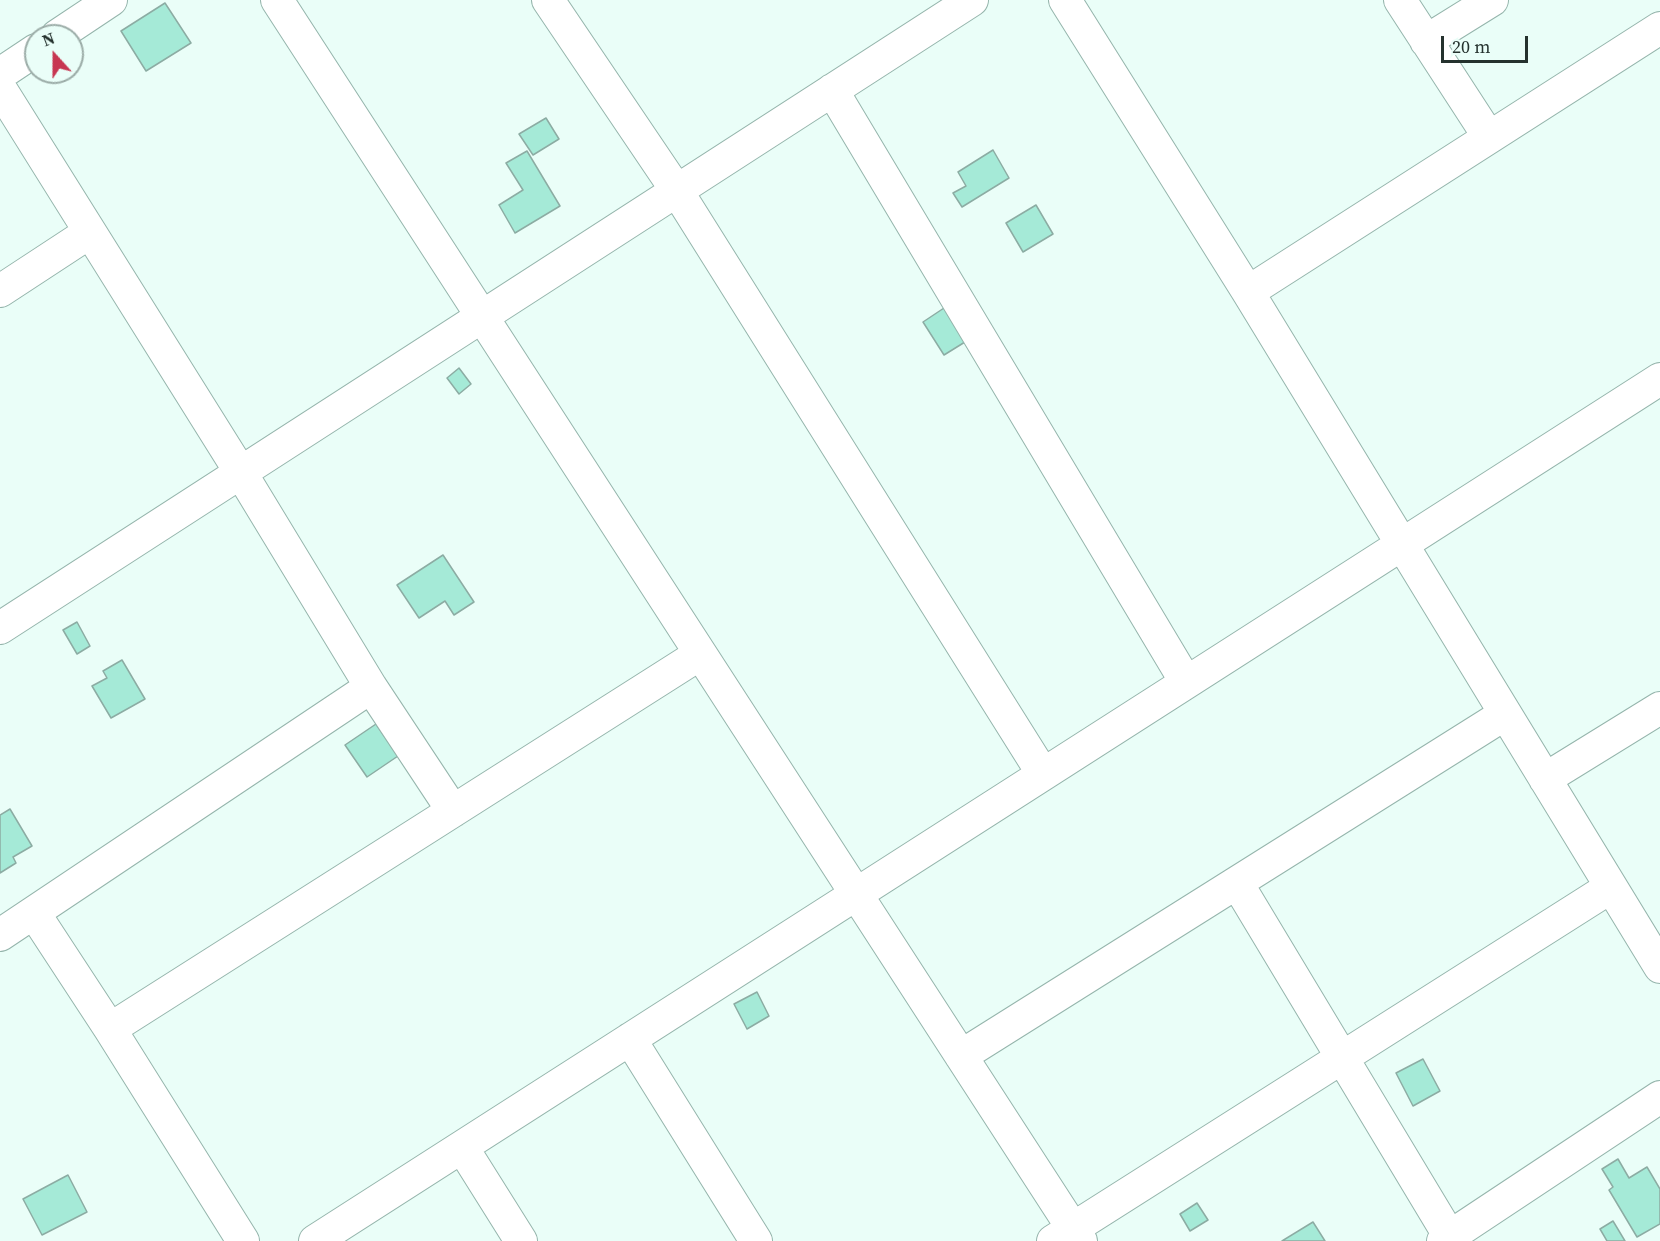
<!DOCTYPE html>
<style>
body{margin:0}
#map{position:relative;width:1660px;height:1241px;overflow:hidden;background:#eafef8;font-family:"Source Serif 4",serif}
canvas{display:block}
.north{position:absolute;left:24px;top:24px;width:60px;height:60px;box-sizing:border-box;background:#eafef8;border:2px solid #9baca7;border-radius:50%;rotate:339deg;font-size:16px;font-weight:700;line-height:24px;text-align:center;color:#25322e}
.north::after{content:'';display:block;margin:auto;width:21px;height:27px;background:#c73651;clip-path:polygon(50% 0,100% 100%,50% 72%,0 100%)}
.scale{position:absolute;left:1441px;top:36px;width:87px;height:27px;box-sizing:border-box;border:3px solid #25322e;border-top:0;padding-left:8px;font-size:18px;line-height:21px;white-space:nowrap;color:#25322e;-webkit-text-stroke:4px #eafef8;paint-order:stroke}
</style>
<div id="map">
<canvas width="1660" height="1241"></canvas>
<div class="north">N</div>
<div class="scale">20 m</div>
</div>
<script>
const c = document.querySelector('canvas').getContext('2d');
c.lineJoin = 'round';
function fill(path, color) {
  c.fillStyle = color;
  c.fill(path, 'evenodd');
}
function stroke(path, color, width, dash) {
  c.strokeStyle = color;
  c.lineWidth = width;
  c.lineCap = dash ? 'butt' : 'round';
  c.setLineDash(dash || []);
  c.stroke(path);
}
const building = new Path2D(`
 M 165,3 L 191,43 L 146,71 L 121,31 Z
 M 546,118 L 559,139 L 533,155 L 519,134 Z
 M 993,150 L 1009,178 L 962,207 L 953,193 L 966,186 L 958,172 Z
 M 527,151 L 560,206 L 515,233 L 499,205 L 523,190 L 506,163 Z
 M 1036,205 L 1053,234 L 1023,252 L 1006,223 Z
 M 944,308 L 965,342 L 944,355 L 923,322 Z
 M 459,368 L 471,384 L 459,394 L 447,378 Z
 M 443,555 L 474,602 L 454,615 L 445,601 L 419,618 L 397,585 Z
 M 77,622 L 90,646 L 77,654 L 63,630 Z
 M 122,660 L 145,699 L 111,718 L 92,686 L 107,678 L 103,671 Z
 M 376,724 L 398,756 L 367,777 L 345,745 Z
 M 10,809 L 32,846 L 13,857 L 16,863 L 0,873 L 0,815 Z
 M 757,992 L 769,1016 L 747,1029 L 734,1004 Z
 M 1423,1059 L 1440,1091 L 1413,1106 L 1396,1073 Z
 M 1618,1159 L 1629,1178 L 1647,1167 L 1660,1189 L 1660,1224 L 1637,1237 L 1609,1190 L 1613,1187 L 1602,1169 Z
 M 68,1175 L 87,1212 L 42,1235 L 23,1199 Z
 M 1197,1203 L 1208,1220 L 1190,1231 L 1180,1214 Z
 M 1613,1221 L 1625,1241 L 1607,1241 L 1600,1229 Z
 M 1313,1222 L 1325,1241 L 1282,1241 Z`);
fill(building, '#a5ead7');
stroke(building, '#8caca3', 1.5);
const street = new Path2D(`
 M 277,0 L 1081,1241
 M 548,0 L 677,191 L 1043,774
 M 1065,0 L 1248,292 L 1660,967
 M 1400,0 L 1489,137
 M 57,36 L 111,0
 M 1426,41 L 1492,0
 M 0,74 L 36,50
 M 0,88 L 241,473 L 371,687 L 453,811
 M 832,90 L 1186,682
 M 0,291 L 90,232
 M 1248,292 L 1660,28
 M 0,628 L 972,0
 M 1545,779 L 1660,708
 M 1237,883 L 1450,1237
 M 34,913 L 110,1029 L 243,1241
 M 0,935 L 371,687
 M 110,1029 L 700,654
 M 630,1039 L 756,1241
 M 961,1056 L 1505,714
 M 462,1147 L 521,1241
 M 315,1241 L 1660,379
 M 1053,1241 L 1611,887
 M 1443,1241 L 1660,1097`);
stroke(street, '#95b5ac', 34);
stroke(street, '#fff', 32);
</script>
